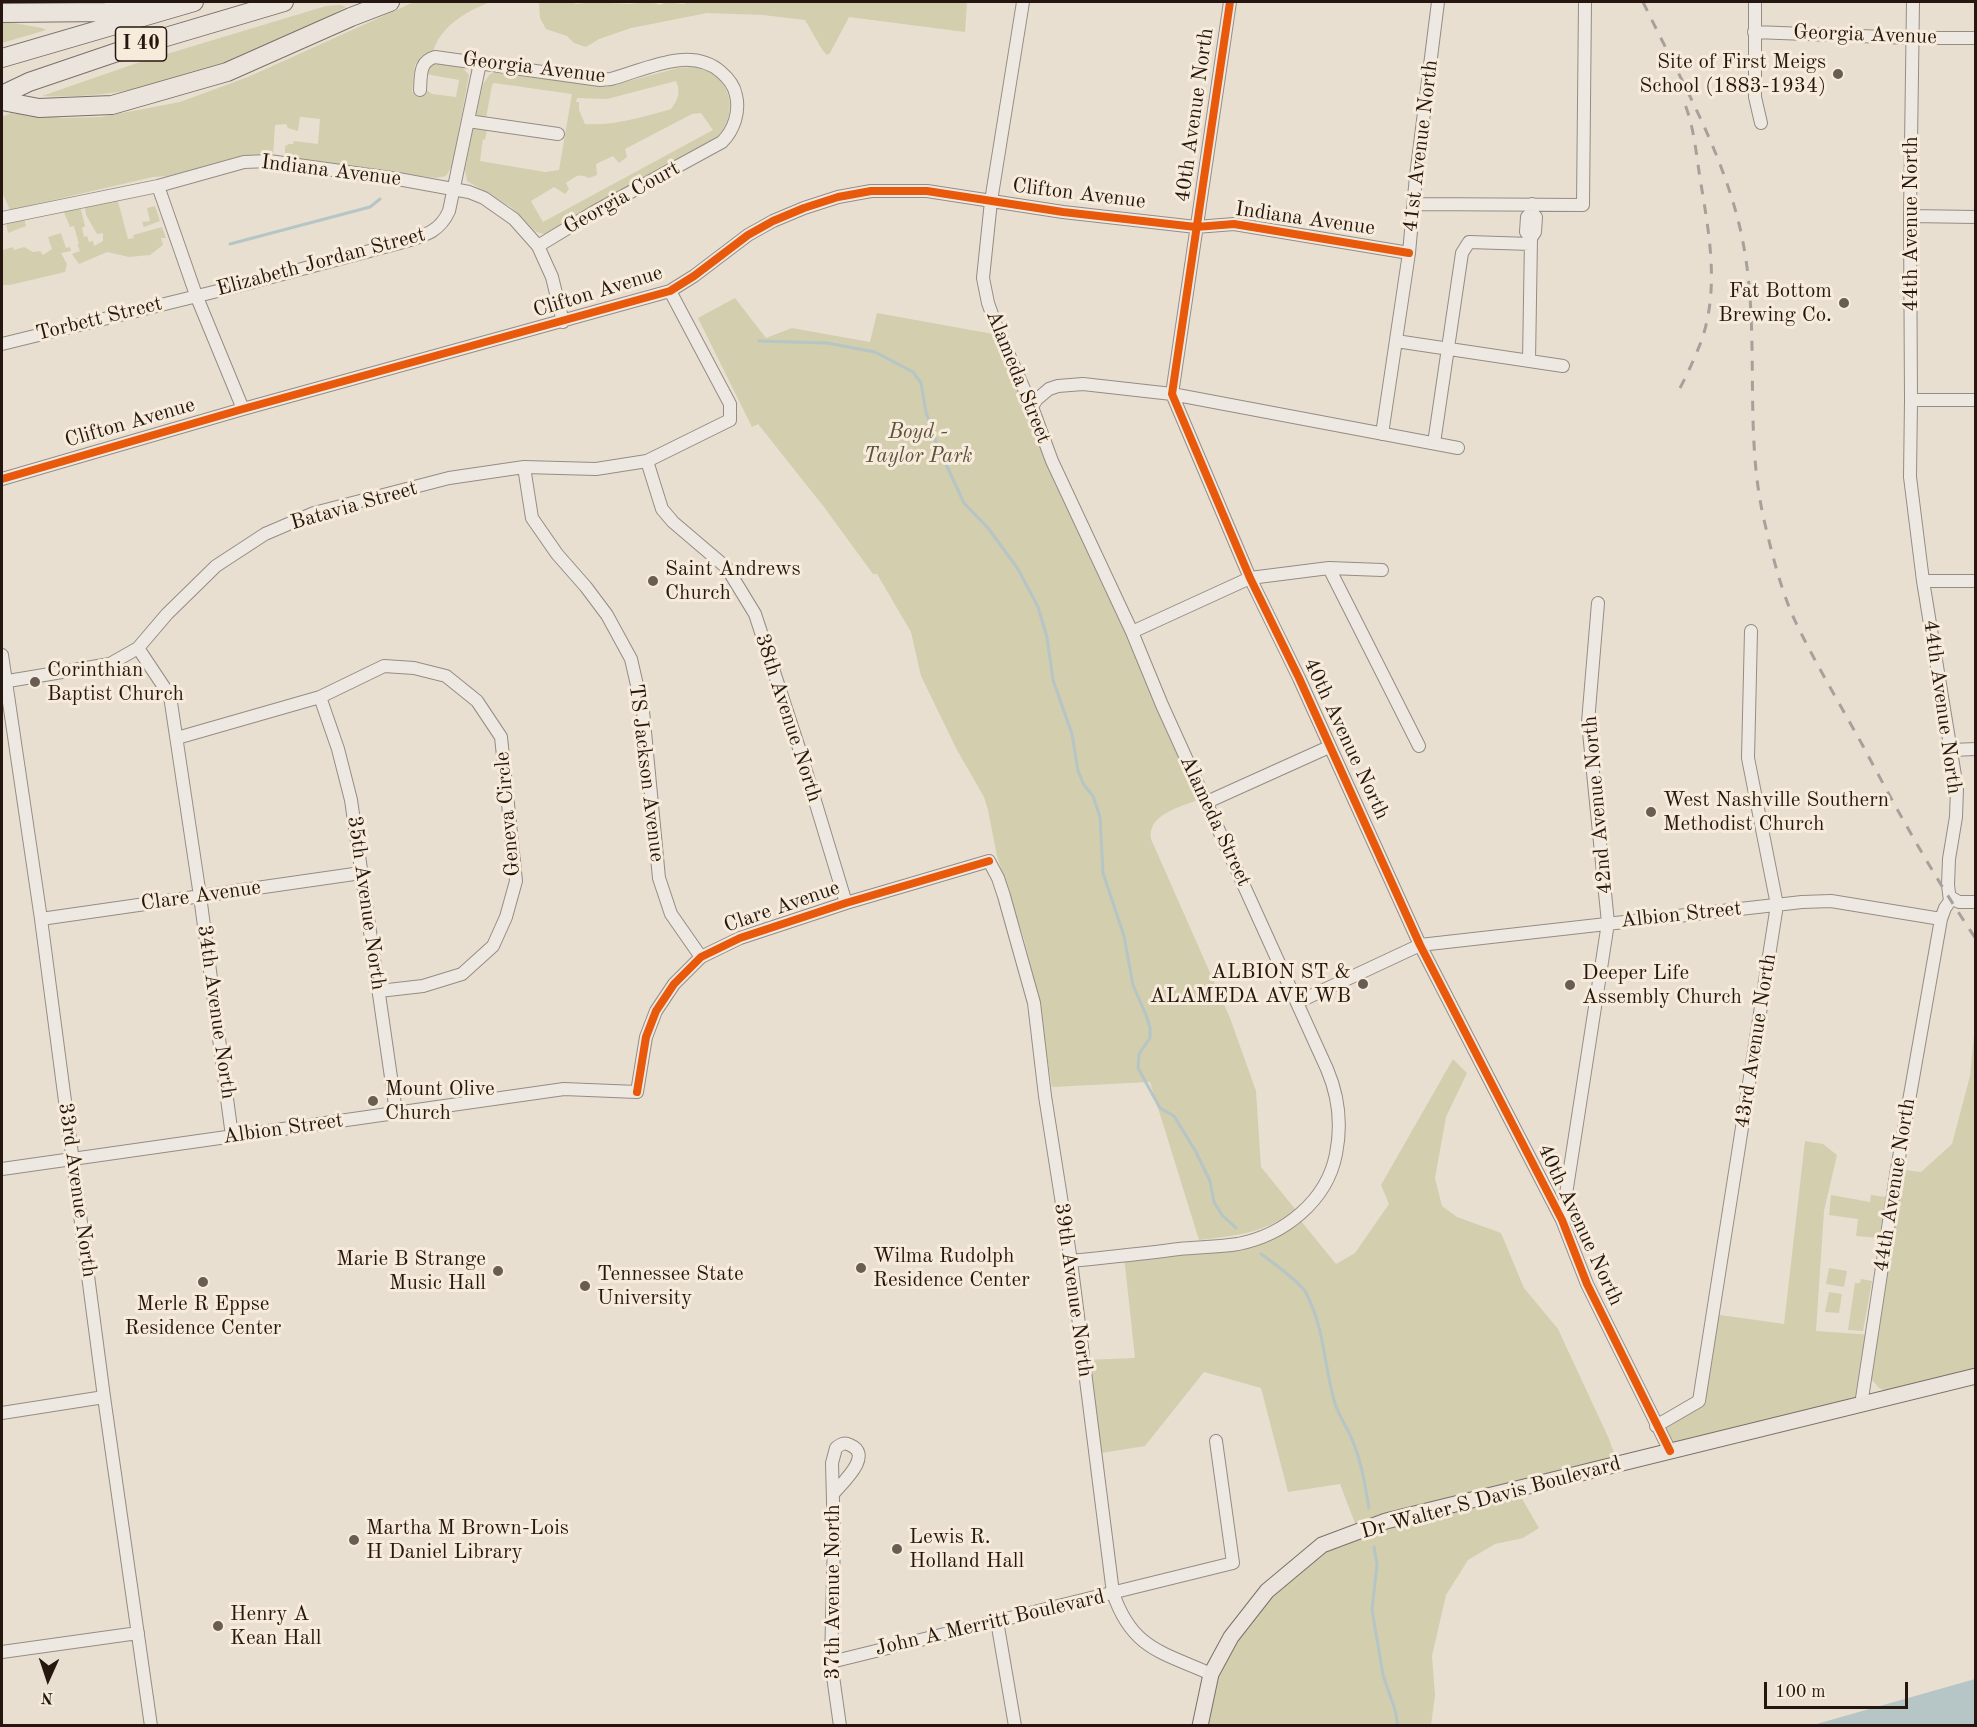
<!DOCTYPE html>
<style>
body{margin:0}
#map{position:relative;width:1977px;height:1727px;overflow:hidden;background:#e8dfd1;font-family:"Old Standard TT",serif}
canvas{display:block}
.frame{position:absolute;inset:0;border:3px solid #25170f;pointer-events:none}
.north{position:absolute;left:18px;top:1649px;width:60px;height:60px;-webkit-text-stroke:4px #f7ebdb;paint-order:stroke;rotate:183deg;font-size:16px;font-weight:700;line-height:24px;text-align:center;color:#25170f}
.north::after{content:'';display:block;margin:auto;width:21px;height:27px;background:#25170f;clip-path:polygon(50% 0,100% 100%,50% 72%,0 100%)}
.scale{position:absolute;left:1764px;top:1682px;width:144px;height:27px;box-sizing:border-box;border:3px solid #25170f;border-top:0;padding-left:8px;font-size:18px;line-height:21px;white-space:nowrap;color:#25170f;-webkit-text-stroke:4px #f7ebdb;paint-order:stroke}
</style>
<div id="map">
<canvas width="1977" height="1727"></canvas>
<div class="frame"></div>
<div class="north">N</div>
<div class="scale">100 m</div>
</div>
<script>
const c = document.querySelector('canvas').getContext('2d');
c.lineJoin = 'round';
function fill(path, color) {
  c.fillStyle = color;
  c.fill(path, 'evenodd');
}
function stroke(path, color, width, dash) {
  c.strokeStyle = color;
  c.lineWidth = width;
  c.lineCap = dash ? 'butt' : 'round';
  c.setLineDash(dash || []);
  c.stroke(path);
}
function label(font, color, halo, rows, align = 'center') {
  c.font = font + ' "Old Standard TT",serif';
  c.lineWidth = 6;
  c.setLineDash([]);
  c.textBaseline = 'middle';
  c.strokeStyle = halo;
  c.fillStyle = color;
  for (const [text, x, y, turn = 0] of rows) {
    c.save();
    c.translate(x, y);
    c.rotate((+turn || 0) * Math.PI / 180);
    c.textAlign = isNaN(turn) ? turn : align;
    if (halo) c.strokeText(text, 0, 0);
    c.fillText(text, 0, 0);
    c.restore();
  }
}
fill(new Path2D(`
 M 414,2 L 490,2 C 465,12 439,27 432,55 L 422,56 L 415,65 L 412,92 L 428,91 L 432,94 L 456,97 L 459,80 L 426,74 L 425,70 L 432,63 L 462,67 L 469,75 L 452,166 L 446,176 L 436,178 L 285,158 L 285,146 L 289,144 L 293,144 L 294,141 L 318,144 L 320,119 L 302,117 L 300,117 L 298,131 L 288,128 L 286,124 L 275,125 L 273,156 L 270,154 L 246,156 L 168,176 L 153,177 L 10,210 L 2,192 L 2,117 L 11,113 L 63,118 L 101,117 L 180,102 L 248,77 Z
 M 539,2 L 570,2 L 577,4 L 593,2 L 628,4 L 651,2 L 660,5 L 666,2 L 683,4 L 689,2 L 967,2 L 965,32 L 849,17 L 830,53 L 827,55 L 823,51 L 805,20 L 763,15 L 707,13 L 631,28 L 599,39 L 586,47 L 574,43 L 567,36 L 546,29 L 540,18 Z
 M 340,5 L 346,7 C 252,55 150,102 42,96 L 137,63 L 326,6 Z
 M 2,21 L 42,28 L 46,30 L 2,43 Z
 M 696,67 C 734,76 741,117 712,142 L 551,232 L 544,234 L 536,232 L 511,207 L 467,181 L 465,170 L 473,129 L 477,127 L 487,130 L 485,140 L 483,139 L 480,161 L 545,172 L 559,170 L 572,94 L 494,83 L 492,85 L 486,118 L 476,115 L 483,84 L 490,74 L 498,72 L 606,87 L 678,68 ZM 676,81 C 681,91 678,100 671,109 C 643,117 614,126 585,124 L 579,110 L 579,102 L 576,102 L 577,98 L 607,99 ZM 701,113 L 713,130 L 543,222 L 531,201 L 554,187 L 565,194 L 569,189 L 566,183 C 577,176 577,173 589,178 L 597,175 L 596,164 L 613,156 L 619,163 L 627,157 L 625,149 L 692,114 Z
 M 116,194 L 128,239 L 134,238 L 133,235 L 162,227 L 166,238 L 161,238 L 163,245 L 150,255 L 129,257 L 107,252 L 79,264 L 72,254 L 80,251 L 77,244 L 79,244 L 74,226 L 70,227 L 63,210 L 80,206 L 85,226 L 82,228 L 84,237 L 87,236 L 89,242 L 93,241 L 94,246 L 103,241 L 103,233 L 97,234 L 86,215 L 85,208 L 90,204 L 101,205 L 100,197 Z
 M 155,206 L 160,221 L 144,227 L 142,222 L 150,221 L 147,208 Z
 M 24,218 L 26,226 L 8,233 L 6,223 Z
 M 61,233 L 66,248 L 70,247 L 71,251 L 61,253 L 67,264 L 65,272 L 10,285 L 2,285 L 3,250 L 13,247 L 14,250 L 24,247 L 33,252 L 40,251 L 43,255 L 52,249 L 48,237 Z
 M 735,298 L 766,338 L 792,328 L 870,342 L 877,313 L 993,334 L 1200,799 C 1181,807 1147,814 1151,839 L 1230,1018 L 1256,1091 L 1261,1167 L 1295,1209 C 1268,1233 1234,1236 1199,1240 L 1150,1082 L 1052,1087 L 1035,983 L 1024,939 L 997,856 L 988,810 L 984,797 L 957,750 L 921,676 L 911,632 L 877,574 L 873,574 L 824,507 L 758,424 L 752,427 L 698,318 Z
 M 1975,1025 L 1975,1376 L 1892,1393 L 1879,1388 L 1866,1373 L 1861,1405 L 1670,1451 L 1656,1426 L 1699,1401 L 1713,1314 L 1784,1324 L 1805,1141 L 1823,1144 L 1837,1155 L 1824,1211 L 1816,1331 L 1872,1335 L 1897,1169 L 1921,1172 L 1952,1144 L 1970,1076 Z
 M 1453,1059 L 1467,1073 L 1446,1117 L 1435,1178 L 1442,1206 L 1457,1217 L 1501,1233 L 1524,1288 L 1558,1329 L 1609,1439 L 1618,1464 L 1517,1490 L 1539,1528 L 1523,1538 L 1495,1544 L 1468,1560 L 1446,1595 L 1432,1656 L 1435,1695 L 1431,1725 L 1200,1725 L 1231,1637 L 1322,1545 L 1358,1531 L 1340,1484 L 1288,1492 L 1261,1388 L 1204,1372 L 1145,1446 L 1095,1454 L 1083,1360 L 1135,1358 L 1124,1256 L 1237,1244 L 1297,1216 L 1336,1264 L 1355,1253 L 1389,1204 L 1381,1185 Z
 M 1831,1195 L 1870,1202 L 1871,1195 L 1886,1197 L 1879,1238 L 1856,1236 L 1858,1219 L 1829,1215 Z
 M 1829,1268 L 1847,1271 L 1844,1287 L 1826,1284 Z
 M 1861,1279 L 1872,1281 L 1863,1331 L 1848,1330 L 1855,1283 L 1860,1283 Z
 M 1829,1292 L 1842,1294 L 1839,1313 L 1825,1312 Z`), '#d3ceae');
fill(new Path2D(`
 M 1975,1679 L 1975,1725 L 1813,1725 Z`), '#b6c5c5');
stroke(new Path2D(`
 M 230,244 L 370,207 L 380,199
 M 759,341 L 827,343 L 875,352 L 913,372 L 921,383 L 926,412 L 937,445 L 964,503 L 988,528 L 1018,569 L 1038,607 L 1047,637 L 1053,680 L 1072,734 L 1078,771 L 1084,785 L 1093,796 L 1100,817 L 1103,873 L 1124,936 L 1133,985 L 1146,1015 L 1150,1028 L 1150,1038 L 1139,1054 L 1138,1068 L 1160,1108 L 1174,1116 L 1196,1152 L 1210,1181 L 1214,1202 L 1222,1215 L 1236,1228
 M 1261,1254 C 1272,1262 1301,1283 1306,1293 C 1324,1327 1324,1364 1334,1400 C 1337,1413 1345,1424 1351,1437 C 1361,1459 1365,1484 1369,1508
 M 1374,1547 L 1377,1564 L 1372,1610 L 1383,1675 L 1395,1710 L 1398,1726`), '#b6c5c5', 3);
const minor = new Path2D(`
 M 1023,2 L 991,201 L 983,278 L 988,303 L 997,328 L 1032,407 L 1052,461 L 1132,632 L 1162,705 L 1327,1069 C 1339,1097 1342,1124 1336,1154 C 1327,1201 1284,1235 1238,1244 C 1219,1247 1199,1247 1179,1249 C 1143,1254 1107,1257 1071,1261
 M 1230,2 L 1172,394 L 1250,578 L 1299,678 L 1420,945 L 1562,1220 L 1587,1284 L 1670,1451
 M 1755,2 L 1755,97 L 1761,123
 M 1754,32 L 1912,38 L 1976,38
 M 420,90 C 421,76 419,61 435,57 L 600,80 L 611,79 C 645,70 690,45 721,72 C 728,78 734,85 736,95 C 740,112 734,130 722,142 L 594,212 L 538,246 L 552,277 L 563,322
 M 468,121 L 558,134
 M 158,186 L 196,295 L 243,409
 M 1413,204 L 1583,205 L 1585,2
 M 1910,216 L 1976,217
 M 2,218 L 158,186 L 244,162 L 269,161 L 398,179 L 469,192 L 484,198 L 514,219 L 538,246
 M 1531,238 L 1526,232 L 1527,217 L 1532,213
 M 1396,341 L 1563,366
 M 2,344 L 238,286 L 407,241 C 426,235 440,231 449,211 L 480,63
 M 1529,361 L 1531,238 L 1535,232 L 1536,217 L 1532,213 L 1532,204
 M 1911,400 L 1976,400
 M 1032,407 L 1036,400 L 1049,389 L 1058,386 L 1083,384 L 1172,394 L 1458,448
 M 1382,434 L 1409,253 L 1416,176 L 1438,2
 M 1434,443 L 1462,253 L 1469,242 L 1531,244
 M 647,461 L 662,509 L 673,522 L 727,568 L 755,614 L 799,748 L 846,903
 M 524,467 L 532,518 L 557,554 L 586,587 L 607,615 L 631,659 L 643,711 L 659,878 L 671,914 L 701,957
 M 2,479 L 243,409 L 670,291 L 694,276 L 748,235 L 773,221 L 804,208 L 838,197 L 871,191 L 927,191 L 1063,212 L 1196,227 L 1234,224 L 1409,253
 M 1329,568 L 1419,746
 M 1923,581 L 1976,581
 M 1132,632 L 1250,578 L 1329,568 L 1382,570
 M 138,648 L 170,696 L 200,896 L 232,1136
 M 2,655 L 41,919 L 104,1397 L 151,1726
 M 2,682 L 110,664 L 138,648 L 167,614 L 216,566 L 265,534 L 314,513 L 449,478 L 524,467 L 596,469 L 647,461 L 730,420 L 730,404 L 670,291
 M 320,697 L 338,749 L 351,800 L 396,1112
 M 177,738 L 320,697 L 384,666 L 414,668 L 446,676 L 477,701 L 501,737 L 516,881 L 506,917 L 493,946 L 462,974 L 423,986 L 379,991
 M 1951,750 L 1976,749
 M 1207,802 L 1329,747
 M 1950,897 L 1959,902 L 1976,902
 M 41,919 L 361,873
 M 1298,1002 L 1420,945 L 1802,902 L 1831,901 L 1941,919
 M 2,1169 L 564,1089 L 637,1092 L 646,1037 L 656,1011 L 674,984 L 701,957 L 740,938 L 846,903 L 989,861 L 998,878 L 1004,896 L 1034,1003 L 1045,1096 L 1071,1261 L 1113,1593 C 1132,1649 1162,1652 1211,1674
 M 1562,1220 L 1608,923 L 1588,722 L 1598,603
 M 1861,1405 L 1897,1169 L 1941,919 L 1945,908 L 1950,901 L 1948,885 L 1949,859 L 1956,817 L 1957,788 L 1923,581 L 1910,477 L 1911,400 L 1910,216 L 1913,2
 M 2,1413 L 104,1397
 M 1656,1426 L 1699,1401 L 1777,905 L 1748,758 L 1751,631
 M 833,1494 C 842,1483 874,1455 850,1445 C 844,1442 841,1444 836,1448 L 832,1463 L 834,1539 L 831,1662 L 840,1726
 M 997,1621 L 1015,1726
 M 2,1652 L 138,1633
 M 831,1662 L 1233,1563 L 1216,1441`);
const major = new Path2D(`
 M 1200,1726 L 1211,1674 L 1231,1637 L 1267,1591 L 1322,1545 L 1386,1521 L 1976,1376`);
const highway = new Path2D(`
 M 2,13 L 106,12 L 156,2
 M 2,58 L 194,2
 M 2,95 L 29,82 L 132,47 L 284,2
 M 2,101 L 39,108 L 112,105 L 227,72 L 351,17 L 390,2`);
stroke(minor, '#948d85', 14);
stroke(major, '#79726a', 17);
stroke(highway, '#79726a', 20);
stroke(minor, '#ede8e1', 12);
stroke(major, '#eae4dc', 15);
stroke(highway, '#eae4dc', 18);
stroke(new Path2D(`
 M 1643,2 C 1683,85 1733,168 1746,260 C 1759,348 1744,438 1765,524 C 1773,558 1782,594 1797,625 C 1817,666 1841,706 1863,746 C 1898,812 1934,877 1976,939
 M 1680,388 C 1688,373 1695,357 1701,342 C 1720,288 1709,233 1700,178 C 1696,153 1694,126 1684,102`), '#a7a19b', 3, [10, 10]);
stroke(new Path2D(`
 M 1230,2 L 1172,394 L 1250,578 L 1299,678 L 1420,945 L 1562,1220 L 1587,1284 L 1670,1451
 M 2,479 L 243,409 L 670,291 L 694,276 L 748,235 L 773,221 L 804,208 L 838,197 L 871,191 L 927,191 L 1063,212 L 1196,227 L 1234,224 L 1409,253
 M 637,1092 L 646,1037 L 656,1011 L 674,984 L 701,957 L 740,938 L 846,903 L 989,861`), '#e8590c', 8);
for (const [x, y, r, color] of [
 [1838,74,6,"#695d53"],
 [1844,303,6,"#695d53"],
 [653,581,6,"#695d53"],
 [35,682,6,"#695d53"],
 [1651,812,6,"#695d53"],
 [1363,984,6,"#695d53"],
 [1570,985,6,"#695d53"],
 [373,1101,6,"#695d53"],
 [861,1268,6,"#695d53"],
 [498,1271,6,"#695d53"],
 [203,1282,6,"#695d53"],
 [585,1286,6,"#695d53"],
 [354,1540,6,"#695d53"],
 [897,1549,6,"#695d53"],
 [218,1626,6,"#695d53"]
]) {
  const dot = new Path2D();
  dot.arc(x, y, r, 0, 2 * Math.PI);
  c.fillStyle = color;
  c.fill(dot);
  stroke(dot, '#f7ebdb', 2);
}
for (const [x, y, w] of [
 [141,44,51]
]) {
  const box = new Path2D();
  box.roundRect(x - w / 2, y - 17, w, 34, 4.5);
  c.fillStyle = '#f7ebdb';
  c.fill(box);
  stroke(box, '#25170f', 1.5);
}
label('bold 20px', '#25170f', null, [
 ["I 40",141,44]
]);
label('21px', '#25170f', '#f7ebdb', [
 ["Georgia Avenue",1865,35,2],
 ["Georgia Avenue",534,68,7],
 ["40th Avenue North",1195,115,-82],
 ["41st Avenue North",1421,146,-83],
 ["Indiana Avenue",331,171,7],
 ["Clifton Avenue",1079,194,7],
 ["Georgia Court",622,198,-29],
 ["Indiana Avenue",1305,219,8],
 ["44th Avenue North",1911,224,-90],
 ["Elizabeth Jordan Street",321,262,-15],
 ["Clifton Avenue",598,292,-17],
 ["Torbett Street",99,319,-14],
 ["Alameda Street",1018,377,68],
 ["Clifton Avenue",130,423,-16],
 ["Batavia Street",354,506,-16],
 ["44th Avenue North",1942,707,82],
 ["38th Avenue North",788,718,72],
 ["40th Avenue North",1346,739,65],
 ["TS Jackson Avenue",646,773,83],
 ["42nd Avenue North",1598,805,-95],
 ["Geneva Circle",508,814,-95],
 ["Alameda Street",1215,821,65],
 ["Clare Avenue",201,896,-8],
 ["35th Avenue North",366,903,82],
 ["Clare Avenue",782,907,-19],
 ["Albion Street",1681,915,-6],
 ["34th Avenue North",216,1012,82],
 ["43rd Avenue North",1756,1041,-81],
 ["Albion Street",283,1129,-8],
 ["44th Avenue North",1895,1185,-81],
 ["33rd Avenue North",77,1190,82],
 ["40th Avenue North",1580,1225,65],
 ["39th Avenue North",1073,1290,82],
 ["Dr Walter S Davis Boulevard",1491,1498,-15],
 ["37th Avenue North",833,1592,-90],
 ["John A Merritt Boulevard",990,1623,-13]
]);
label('21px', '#25170f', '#f7ebdb', [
 ["Site of First Meigs",1826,62,"right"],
 ["School (1883-1934)",1826,86,"right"],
 ["Fat Bottom",1832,291,"right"],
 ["Brewing Co.",1832,315,"right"],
 ["Saint Andrews",665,569],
 ["Church",665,593],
 ["Corinthian",47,670],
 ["Baptist Church",47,694],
 ["West Nashville Southern",1663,800],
 ["Methodist Church",1663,824],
 ["ALBION ST &",1351,972,"right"],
 ["ALAMEDA AVE WB",1351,996,"right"],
 ["Deeper Life",1582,973],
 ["Assembly Church",1582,997],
 ["Mount Olive",385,1089],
 ["Church",385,1113],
 ["Wilma Rudolph",873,1256],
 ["Residence Center",873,1280],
 ["Marie B Strange",486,1259,"right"],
 ["Music Hall",486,1283,"right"],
 ["Tennessee State",597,1274],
 ["University",597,1298],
 ["Merle R Eppse",203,1304,"center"],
 ["Residence Center",203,1328,"center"],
 ["Martha M Brown-Lois",366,1528],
 ["H Daniel Library",366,1552],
 ["Lewis R.",909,1537],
 ["Holland Hall",909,1561],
 ["Henry A",230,1614],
 ["Kean Hall",230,1638]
], 'left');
label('italic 21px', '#5c523c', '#f7ebdb', [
 ["Boyd -",918,432],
 ["Taylor Park",918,456]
]);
</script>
